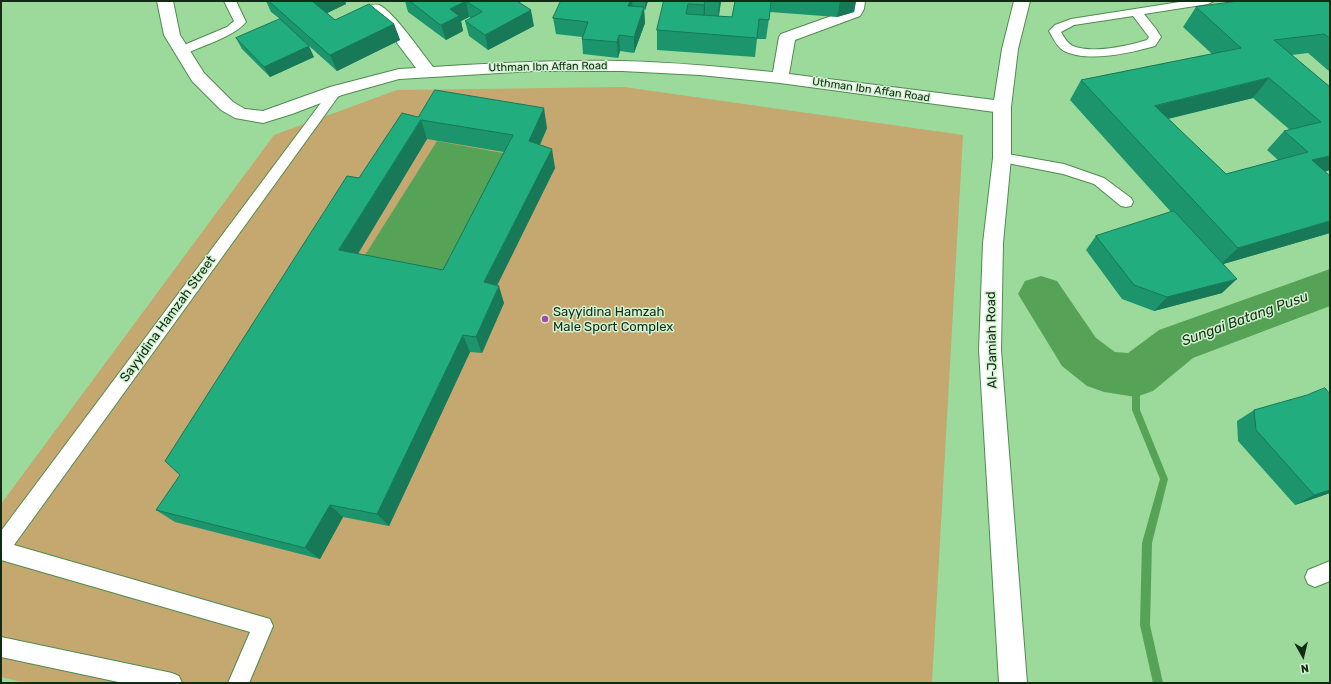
<!DOCTYPE html>
<style>
body{margin:0}
#map{position:relative;width:1331px;height:684px;overflow:hidden;background:#9bda9b;font-family:Rubik,sans-serif}
canvas{display:block}
.frame{position:absolute;inset:0;border:2px solid #122b13;pointer-events:none}
.north{position:absolute;left:1283px;top:636px;width:40px;height:40px;-webkit-text-stroke:3px #d2f2d1;paint-order:stroke;rotate:172deg;font-size:11px;font-weight:700;line-height:16px;text-align:center;color:#122b13}
.north::after{content:'';display:block;margin:auto;width:14px;height:18px;background:#122b13;clip-path:polygon(50% 0,100% 100%,50% 72%,0 100%)}
</style>
<div id="map">
<canvas width="1331" height="684"></canvas>
<div class="frame"></div>
<div class="north">N</div>
</div>
<script>
const c = document.querySelector('canvas').getContext('2d');
c.lineJoin = 'round';
function fill(path, color) {
  c.fillStyle = color;
  c.fill(path, 'evenodd');
}
function stroke(path, color, width, dash) {
  c.strokeStyle = color;
  c.lineWidth = width;
  c.lineCap = dash ? 'butt' : 'round';
  c.setLineDash(dash || []);
  c.stroke(path);
}
function label(font, color, halo, rows, align = 'center') {
  c.font = font + ' Rubik,sans-serif';
  c.lineWidth = 3;
  c.setLineDash([]);
  c.textBaseline = 'middle';
  c.strokeStyle = halo;
  c.fillStyle = color;
  for (const [text, x, y, turn = 0] of rows) {
    c.save();
    c.translate(x, y);
    c.rotate((+turn || 0) * Math.PI / 180);
    c.textAlign = isNaN(turn) ? turn : align;
    if (halo) c.strokeText(text, 0, 0);
    c.fillText(text, 0, 0);
    c.restore();
  }
}
fill(new Path2D(`
 M 624,87 L 963,135 L 932,683 L 26,683 L 1,677 L 1,504 L 274,135 L 397,90 Z`), '#c4a86f');
fill(new Path2D(`
 M 437,141 L 514,155 L 446,281 L 360,263 Z`), '#56a358');
fill(new Path2D(`
 M 1136,372 L 1139,373 L 1140,376 L 1140,410 L 1168,479 L 1152,543 L 1150,625 L 1163,683 L 1153,683 L 1140,625 L 1142,543 L 1160,479 L 1132,410 L 1132,376 L 1133,373 Z`), '#56a358');
fill(new Path2D(`
 M 1330,269 L 1330,306 L 1193,358 L 1153,391 L 1136,397 L 1104,392 L 1087,386 L 1062,366 L 1018,294 L 1025,281 L 1041,276 L 1057,281 L 1096,338 L 1115,352 L 1128,353 L 1159,330 Z`), '#56a358');
const lane = new Path2D(`
 M 224,1 L 236,1 L 246,22 C 235,36 202,46 185,54 L 177,54 L 175,51 L 177,48 L 227,27 L 234,21 Z
 M 1186,1 L 1214,1 L 1208,4 L 1144,14 L 1156,29 L 1161,37 L 1155,46 C 1130,53 1089,63 1064,51 C 1057,47 1053,38 1049,31 L 1055,25 L 1071,19 ZM 1133,16 L 1149,37 L 1147,40 C 1128,46 1092,54 1073,46 C 1067,43 1064,37 1061,32 L 1074,25 Z
 M 336,87 L 340,88 L 342,91 L 340,94 L 14,545 L 270,619 L 273,626 L 249,683 L 228,683 L 250,632 L 1,560 L 1,531 L 332,88 Z
 M 1002,153 L 1064,164 L 1104,178 L 1131,198 L 1133,202 L 1131,206 L 1126,207 L 1121,206 L 1094,184 L 1063,174 L 997,161 L 995,158 L 997,155 Z
 M 1330,561 L 1330,581 L 1315,587 L 1308,584 L 1305,577 L 1308,570 Z
 M 1,637 L 172,673 L 179,676 L 182,683 L 123,683 L 1,657 Z`);
const street = new Path2D(`
 M 157,1 L 173,1 L 180,35 L 204,73 L 233,102 L 245,109 L 263,111 L 330,87 L 399,69 L 416,68 L 385,27 L 367,9 L 370,6 C 373,5 375,4 379,5 C 393,11 422,53 433,67 C 496,63 558,60 621,61 C 672,62 722,67 773,72 L 779,37 L 781,34 L 848,10 L 849,1 L 865,1 L 864,9 L 860,16 L 795,40 L 789,74 L 1002,101 L 1008,103 L 1011,107 L 1008,111 L 1002,113 L 780,83 L 700,75 L 622,71 L 533,71 L 399,79 L 342,95 L 292,114 L 263,123 L 235,118 L 221,110 L 192,81 L 164,35 Z`);
const secondary = new Path2D(`
 M 1014,1 L 1030,1 L 1018,49 L 1011,107 L 1011,158 L 1003,243 L 1001,350 L 1027,683 L 999,683 L 979,350 L 983,243 L 993,158 L 993,107 L 1002,49 Z`);
stroke(lane, '#4f8b50', 2);
stroke(street, '#4f8b50', 2);
stroke(secondary, '#4f8b50', 2);
fill(lane, '#fff');
fill(street, '#fff');
fill(secondary, '#fff');
fill(new Path2D(`
 M 266,1 L 345,1 L 346,4 L 327,13 L 335,20 L 394,24 L 400,40 L 337,71 L 280,20 L 314,57 L 270,77 L 242,49 L 236,38 L 280,19 L 271,12 Z
 M 405,1 L 517,1 L 534,26 L 488,50 L 469,36 L 465,21 L 471,18 L 469,17 L 461,21 L 463,31 L 446,40 L 408,12 Z
 M 561,1 L 648,1 L 644,11 L 645,23 L 634,53 L 620,51 L 618,58 L 583,54 L 582,39 L 582,37 L 556,34 L 553,18 Z
 M 664,1 L 721,1 L 719,16 L 732,17 L 735,1 L 856,1 L 854,12 L 837,17 L 770,12 L 766,39 L 757,39 L 755,57 L 657,50 L 657,30 Z
 M 1330,1 L 1330,72 L 1308,53 L 1292,55 L 1330,87 L 1330,170 L 1325,172 L 1330,176 L 1330,233 L 1223,264 L 1222,293 L 1154,311 L 1122,299 L 1086,250 L 1096,236 L 1171,212 L 1070,100 L 1081,80 L 1212,54 L 1183,27 L 1196,7 ZM 1253,98 L 1290,130 L 1284,131 L 1267,150 L 1278,160 L 1226,174 L 1168,119 Z
 M 418,117 L 547,128 L 540,145 L 555,168 L 496,286 L 504,303 L 482,353 L 470,352 L 389,526 L 343,517 L 320,559 L 175,522 L 156,510 L 180,475 L 359,178 ZM 427,139 L 504,152 L 443,270 L 358,254 Z
 M 1254,410 L 1330,493 L 1295,505 L 1238,441 L 1237,421 Z`), '#1c956c');
fill(new Path2D(`
 M 312,1 L 345,1 L 346,4 L 319,17 Z
 M 466,1 L 469,17 L 461,21 L 463,31 L 446,40 L 441,25 L 450,9 Z
 M 630,1 L 632,1 L 633,10 L 628,6 Z
 M 645,1 L 648,1 L 645,11 Z
 M 705,1 L 705,20 L 703,25 L 704,5 Z
 M 719,1 L 721,1 L 718,21 Z
 M 840,1 L 856,1 L 854,12 L 837,17 Z
 M 644,7 L 645,23 L 634,53 L 634,37 Z
 M 531,10 L 534,26 L 488,50 L 485,35 Z
 M 394,24 L 400,40 L 337,71 L 330,55 Z
 M 619,35 L 620,51 L 618,58 L 617,42 Z
 M 309,46 L 314,57 L 270,77 L 264,67 Z
 M 1269,78 L 1253,98 L 1142,125 L 1155,106 Z
 M 544,108 L 547,128 L 533,160 L 529,141 Z
 M 421,120 L 427,139 L 349,268 L 339,250 Z
 M 552,149 L 555,168 L 490,300 L 484,282 Z
 M 1330,156 L 1330,170 L 1294,179 L 1312,160 Z
 M 1330,221 L 1330,233 L 1220,265 L 1238,248 Z
 M 1237,279 L 1222,293 L 1154,311 L 1167,297 Z
 M 499,286 L 504,303 L 482,353 L 476,337 Z
 M 463,335 L 470,352 L 389,526 L 377,514 Z
 M 1330,490 L 1330,493 L 1295,505 L 1314,495 Z
 M 330,505 L 343,517 L 320,559 L 305,548 Z`), '#177958');
const building = new Path2D(`
 M 269,1 L 313,1 L 312,1 L 335,20 L 369,4 L 394,24 L 330,55 Z
 M 410,1 L 466,1 L 450,9 L 459,16 L 441,25 Z
 M 466,1 L 517,1 L 531,10 L 485,35 L 465,21 L 482,12 Z
 M 561,1 L 630,1 L 628,6 L 644,7 L 634,37 L 619,35 L 617,42 L 582,39 L 588,22 L 553,18 Z
 M 664,1 L 705,1 L 704,5 L 688,4 L 686,14 L 732,17 L 735,1 L 771,1 L 769,20 L 759,19 L 757,38 L 657,30 Z
 M 1239,1 L 1330,1 L 1330,38 L 1324,34 L 1274,40 L 1330,87 L 1330,156 L 1312,160 L 1330,176 L 1330,221 L 1238,248 L 1081,80 L 1241,48 L 1196,7 ZM 1269,78 L 1321,122 L 1284,131 L 1308,152 L 1226,174 L 1155,106 Z
 M 280,19 L 309,46 L 264,67 L 236,38 Z
 M 435,90 L 544,108 L 529,141 L 552,149 L 484,282 L 499,286 L 476,337 L 463,335 L 377,514 L 330,505 L 305,548 L 156,510 L 180,475 L 165,461 L 347,176 L 359,178 L 402,113 L 418,117 ZM 421,120 L 513,135 L 443,270 L 339,250 Z
 M 1174,211 L 1237,279 L 1167,297 L 1134,285 L 1096,236 Z
 M 1325,388 L 1330,394 L 1330,490 L 1314,495 L 1256,430 L 1254,410 L 1307,395 Z`);
fill(building, '#21ad7e');
stroke(building, '#177958', 1);
for (const [x, y, r, color] of [
 [545,319,4,"#a747af"]
]) {
  const dot = new Path2D();
  dot.arc(x, y, r, 0, 2 * Math.PI);
  c.fillStyle = color;
  c.fill(dot);
  stroke(dot, '#d2f2d1', 1.5);
}
label('11px', '#122b13', '#d2f2d1', [
 ["Uthman Ibn Affan Road",548,67,-1],
 ["Uthman Ibn Affan Road",871,90,8]
]);
label('13px', '#122b13', '#d2f2d1', [
 ["Sayyidina Hamzah",553,312],
 ["Male Sport Complex",553,327]
], 'left');
label('13px', '#122b13', '#d2f2d1', [
 ["Sayyidina Hamzah Street",168,319,-54],
 ["Al-Jamiah Road",992,340,-91]
]);
label('italic 14px', '#123213', '#d2f2d1', [
 ["Sungai Batang Pusu",1245,319,-20]
]);
</script>
